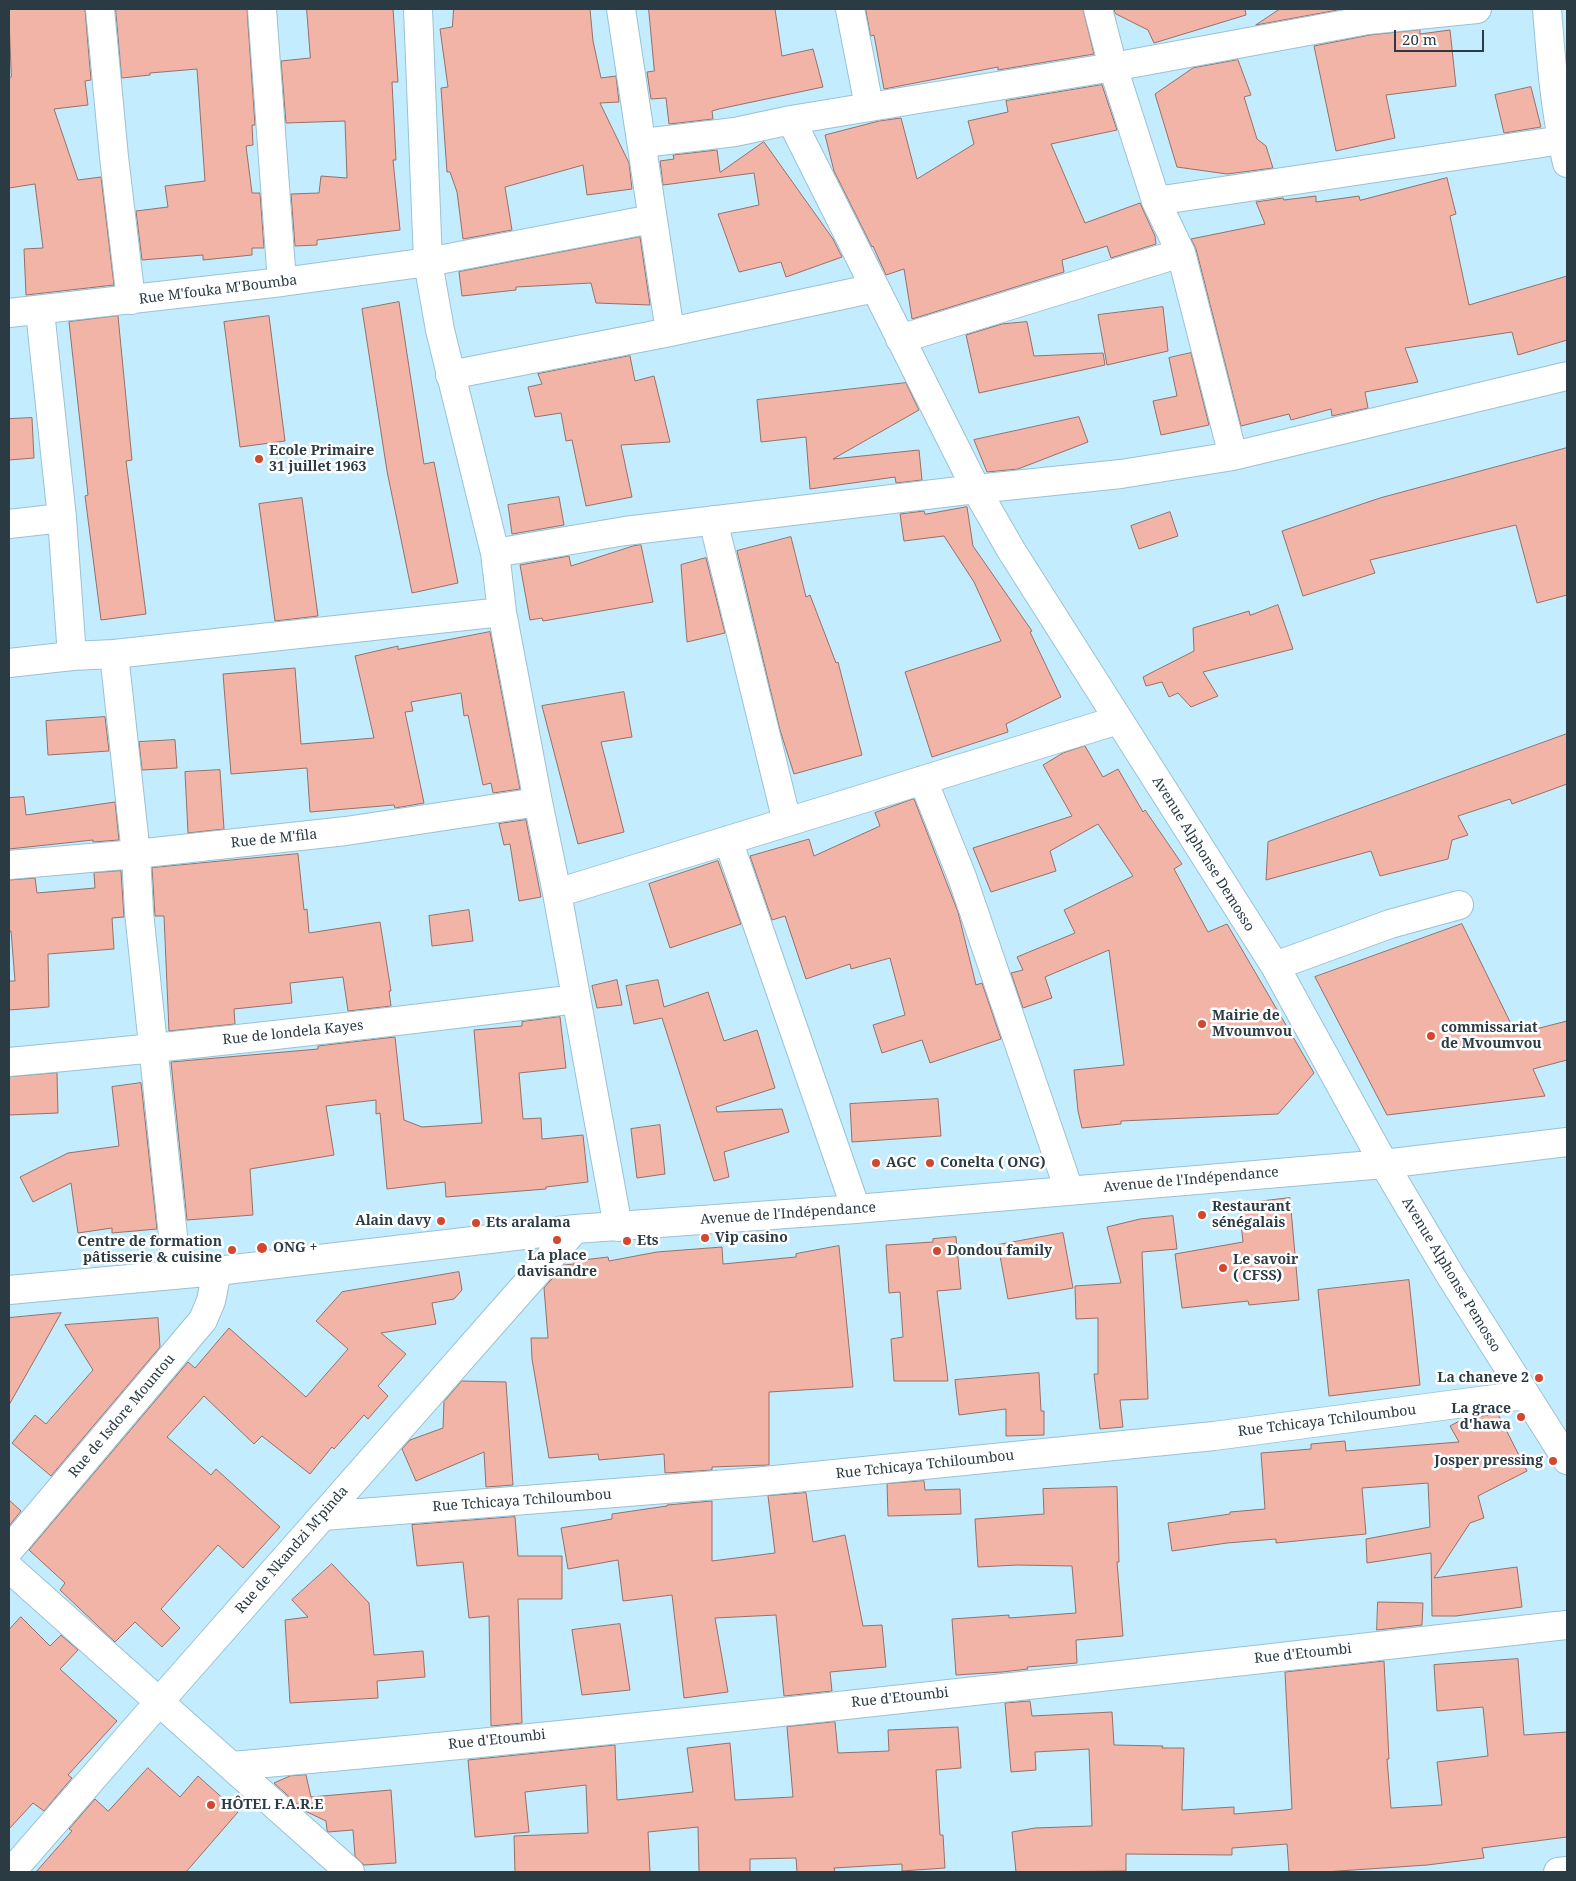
<!DOCTYPE html>
<meta charset="utf-8">
<style>
body{margin:0}
#map{position:relative;width:1576px;height:1881px;overflow:hidden;background:#c3ecfe;font-family:"Noto Serif",serif}
canvas{display:block}
.frame{position:absolute;inset:0;border:10px solid #2b3b43;pointer-events:none}
.scale{position:absolute;left:1394px;top:30px;width:90px;height:22px;box-sizing:border-box;border:2px solid #2b3b43;border-top:0;padding-left:6px;font-size:15px;line-height:18px;white-space:nowrap;color:#2b3b43;-webkit-text-stroke:4px #fff;paint-order:stroke}
</style>
<div id="map">
<canvas width="1576" height="1881"></canvas>
<div class="frame"></div>
<div class="scale">20 m</div>
</div>
<script>
const c = document.querySelector('canvas').getContext('2d');
c.lineJoin = 'round';
function fill(path, color) {
  c.fillStyle = color;
  c.fill(path, 'evenodd');
}
function stroke(path, color, width, dash) {
  c.strokeStyle = color;
  c.lineWidth = width;
  c.lineCap = dash ? 'butt' : 'round';
  c.setLineDash(dash || []);
  c.stroke(path);
}
function label(font, color, halo, rows, align = 'center') {
  c.font = font + ' "Noto Serif",serif';
  c.lineWidth = 5;
  c.setLineDash([]);
  c.textBaseline = 'middle';
  c.strokeStyle = halo;
  c.fillStyle = color;
  for (const [text, x, y, turn = 0] of rows) {
    c.save();
    c.translate(x, y);
    c.rotate((+turn || 0) * Math.PI / 180);
    c.textAlign = isNaN(turn) ? turn : align;
    if (halo) c.strokeText(text, 0, 0);
    c.fillText(text, 0, 0);
    c.restore();
  }
}
const building = new Path2D(`
 M 9,9 L 85,9 L 91,80 L 85,81 L 88,105 L 54,109 L 78,180 L 101,177 L 114,285 L 26,295 L 24,249 L 43,248 L 35,184 L 9,188 L 9,78 L 11,77 Z
 M 116,9 L 247,9 L 255,125 L 252,125 L 253,145 L 246,146 L 252,193 L 260,193 L 264,248 L 252,248 L 252,255 L 203,260 L 203,255 L 142,260 L 136,211 L 168,207 L 165,186 L 205,181 L 197,69 L 150,73 L 150,75 L 122,78 Z
 M 307,9 L 393,9 L 398,82 L 392,82 L 396,160 L 393,160 L 400,230 L 317,240 L 317,245 L 295,246 L 291,194 L 319,193 L 321,176 L 347,178 L 345,121 L 286,123 L 281,61 L 310,58 Z
 M 454,9 L 590,9 L 593,41 L 601,78 L 616,76 L 619,102 L 600,103 L 629,163 L 632,189 L 587,195 L 583,165 L 505,187 L 512,230 L 463,239 L 457,192 L 450,172 L 447,172 L 441,88 L 448,87 L 440,29 L 452,27 Z
 M 649,9 L 775,9 L 782,56 L 813,49 L 823,87 L 719,109 L 712,111 L 713,119 L 669,124 L 666,98 L 651,99 L 647,72 L 654,71 Z
 M 866,9 L 1083,9 L 1094,54 L 998,70 L 998,67 L 884,89 L 874,35 L 871,36 Z
 M 1114,9 L 1245,9 L 1246,15 L 1154,43 L 1148,30 L 1116,14 Z
 M 1280,9 L 1343,9 L 1256,25 Z
 M 1420,30 L 1420,34 L 1450,30 L 1456,86 L 1386,95 L 1395,138 L 1336,151 L 1314,46 L 1370,35 Z
 M 1238,60 L 1251,95 L 1244,97 L 1257,139 L 1266,146 L 1273,168 L 1227,174 L 1177,167 L 1155,94 L 1193,68 Z
 M 1102,85 L 1117,130 L 1051,144 L 1085,223 L 1140,203 L 1155,236 L 1156,244 L 1111,258 L 1107,246 L 1062,260 L 1064,272 L 912,319 L 904,269 L 886,275 L 873,246 L 872,247 L 834,171 L 825,135 L 879,121 L 901,118 L 917,179 L 974,144 L 968,121 L 1008,112 L 1006,101 Z
 M 1531,87 L 1541,127 L 1504,133 L 1495,95 Z
 M 764,142 L 833,239 L 842,257 L 786,277 L 781,262 L 739,272 L 718,214 L 759,205 L 754,173 L 663,185 L 660,161 L 674,159 L 673,155 L 717,150 L 720,172 Z
 M 1447,178 L 1456,214 L 1450,216 L 1469,305 L 1567,276 L 1567,340 L 1518,355 L 1512,332 L 1405,348 L 1418,382 L 1365,392 L 1368,408 L 1332,416 L 1331,409 L 1291,420 L 1289,414 L 1241,426 L 1196,249 L 1191,239 L 1265,224 L 1256,202 L 1283,198 L 1284,200 L 1316,196 L 1316,202 L 1359,196 L 1360,200 Z
 M 640,237 L 650,305 L 596,303 L 591,283 L 516,287 L 516,290 L 462,296 L 459,272 Z
 M 399,302 L 424,464 L 434,462 L 458,583 L 412,593 L 387,471 L 362,309 Z
 M 1163,307 L 1168,351 L 1107,365 L 1098,315 Z
 M 118,316 L 132,460 L 126,461 L 146,614 L 101,620 L 85,496 L 88,495 L 69,322 Z
 M 269,316 L 285,441 L 240,447 L 224,322 Z
 M 1027,322 L 1034,356 L 1103,353 L 1105,365 L 979,393 L 966,335 L 1002,324 Z
 M 1191,353 L 1209,425 L 1161,435 L 1153,401 L 1177,396 L 1169,358 Z
 M 630,356 L 635,381 L 654,376 L 670,442 L 621,445 L 632,497 L 586,506 L 572,440 L 566,441 L 561,413 L 535,417 L 528,387 L 542,384 L 538,374 Z
 M 906,383 L 919,410 L 833,459 L 919,450 L 922,480 L 896,483 L 895,477 L 810,489 L 806,437 L 761,442 L 757,400 Z
 M 1079,417 L 1088,442 L 1018,469 L 987,472 L 974,440 Z
 M 32,418 L 34,458 L 9,460 L 9,419 Z
 M 1567,448 L 1567,595 L 1537,603 L 1516,525 L 1370,560 L 1375,573 L 1303,596 L 1282,531 L 1380,498 Z
 M 559,497 L 564,525 L 512,534 L 508,505 Z
 M 302,498 L 318,616 L 275,621 L 259,504 Z
 M 967,507 L 973,546 L 1032,631 L 1030,632 L 1061,697 L 1006,724 L 1008,732 L 932,757 L 905,672 L 1001,641 L 974,582 L 944,536 L 904,541 L 900,514 L 924,511 L 925,514 Z
 M 1170,512 L 1178,536 L 1139,549 L 1131,526 Z
 M 791,537 L 806,597 L 810,595 L 836,663 L 838,662 L 862,755 L 794,774 L 780,730 L 737,551 Z
 M 641,545 L 653,602 L 543,621 L 542,618 L 530,620 L 520,565 L 569,556 L 571,566 L 633,546 Z
 M 706,558 L 725,633 L 687,642 L 681,565 Z
 M 1278,605 L 1293,649 L 1203,672 L 1218,696 L 1191,707 L 1178,693 L 1169,697 L 1162,682 L 1146,686 L 1143,677 L 1194,651 L 1193,628 L 1249,611 L 1250,615 Z
 M 490,632 L 520,789 L 493,793 L 491,783 L 483,785 L 468,715 L 464,716 L 461,693 L 411,702 L 413,711 L 405,712 L 424,803 L 395,808 L 394,805 L 310,812 L 307,768 L 231,774 L 223,674 L 295,668 L 301,744 L 374,738 L 355,656 L 398,646 L 398,649 Z
 M 624,692 L 632,737 L 601,742 L 624,832 L 578,844 L 542,706 Z
 M 105,717 L 109,751 L 48,755 L 46,721 Z
 M 1567,734 L 1567,784 L 1512,804 L 1510,799 L 1458,816 L 1468,835 L 1452,840 L 1448,859 L 1380,876 L 1371,851 L 1266,880 L 1268,842 Z
 M 175,740 L 177,768 L 142,770 L 139,742 Z
 M 1085,746 L 1103,777 L 1118,769 L 1143,812 L 1145,810 L 1182,864 L 1174,869 L 1208,932 L 1227,924 L 1314,1073 L 1278,1114 L 1121,1121 L 1121,1124 L 1082,1128 L 1078,1111 L 1074,1070 L 1124,1065 L 1109,950 L 1045,977 L 1052,998 L 1023,1008 L 1011,973 L 1023,970 L 1017,957 L 1075,933 L 1064,910 L 1133,876 L 1098,824 L 1050,851 L 1056,871 L 991,892 L 973,848 L 1072,816 L 1043,765 L 1063,753 Z
 M 220,770 L 224,829 L 188,833 L 185,772 Z
 M 24,797 L 26,815 L 115,802 L 119,840 L 93,842 L 93,840 L 9,849 L 9,798 Z
 M 914,799 L 958,912 L 976,985 L 982,983 L 1001,1039 L 930,1063 L 922,1040 L 882,1053 L 873,1025 L 905,1015 L 890,958 L 851,969 L 850,964 L 806,979 L 785,916 L 772,920 L 750,856 L 809,839 L 814,856 L 880,826 L 875,813 Z
 M 526,820 L 541,897 L 519,901 L 510,844 L 504,845 L 499,824 Z
 M 298,854 L 304,910 L 307,909 L 309,933 L 380,922 L 391,991 L 389,991 L 391,1006 L 348,1011 L 343,977 L 290,983 L 292,1003 L 234,1009 L 235,1024 L 169,1031 L 164,916 L 155,916 L 152,868 Z
 M 718,861 L 741,924 L 670,948 L 649,884 Z
 M 121,871 L 124,917 L 112,918 L 114,949 L 48,954 L 49,1007 L 9,1010 L 9,981 L 15,981 L 11,931 L 9,932 L 9,880 L 35,878 L 37,893 L 95,888 L 94,873 Z
 M 469,910 L 473,941 L 432,946 L 429,916 Z
 M 1462,924 L 1516,1034 L 1567,1021 L 1567,1060 L 1533,1069 L 1545,1096 L 1387,1115 L 1315,977 Z
 M 617,980 L 622,1005 L 597,1008 L 592,986 Z
 M 658,980 L 664,1007 L 708,992 L 724,1041 L 757,1030 L 775,1088 L 716,1107 L 717,1112 L 782,1109 L 789,1132 L 724,1152 L 729,1177 L 714,1181 L 662,1018 L 634,1024 L 626,986 Z
 M 560,1017 L 566,1068 L 519,1073 L 523,1119 L 541,1118 L 542,1139 L 583,1135 L 588,1182 L 546,1187 L 546,1189 L 446,1197 L 445,1182 L 387,1189 L 380,1113 L 376,1114 L 376,1100 L 326,1106 L 334,1155 L 250,1169 L 253,1215 L 187,1220 L 171,1062 L 318,1049 L 318,1046 L 395,1037 L 404,1120 L 422,1127 L 482,1123 L 474,1030 L 522,1026 L 522,1022 Z
 M 57,1073 L 58,1113 L 9,1115 L 9,1077 Z
 M 141,1083 L 157,1229 L 112,1233 L 112,1228 L 78,1233 L 71,1183 L 33,1202 L 20,1177 L 68,1153 L 119,1146 L 112,1087 Z
 M 938,1099 L 941,1136 L 852,1142 L 850,1104 Z
 M 660,1125 L 665,1174 L 637,1178 L 631,1129 Z
 M 1290,1198 L 1299,1300 L 1249,1305 L 1248,1301 L 1182,1308 L 1175,1254 L 1243,1242 L 1239,1204 Z
 M 1173,1216 L 1177,1249 L 1142,1252 L 1148,1399 L 1120,1400 L 1123,1427 L 1100,1429 L 1094,1374 L 1098,1374 L 1098,1318 L 1076,1319 L 1075,1286 L 1121,1283 L 1107,1227 L 1140,1219 Z
 M 1063,1233 L 1073,1288 L 1008,1299 L 998,1245 Z
 M 956,1237 L 961,1289 L 937,1291 L 948,1381 L 894,1381 L 891,1339 L 903,1337 L 900,1292 L 889,1293 L 886,1245 L 933,1242 L 933,1239 Z
 M 839,1246 L 853,1387 L 769,1392 L 769,1465 L 712,1467 L 712,1470 L 665,1473 L 664,1454 L 599,1460 L 598,1454 L 549,1458 L 532,1359 L 531,1338 L 548,1338 L 544,1288 L 564,1265 L 574,1264 L 574,1261 L 608,1257 L 609,1261 L 657,1252 L 722,1247 L 723,1264 L 796,1257 L 796,1254 Z
 M 459,1272 L 462,1290 L 454,1299 L 432,1303 L 436,1324 L 381,1333 L 406,1354 L 378,1386 L 388,1396 L 368,1419 L 364,1415 L 334,1449 L 332,1447 L 310,1474 L 262,1436 L 254,1444 L 204,1396 L 167,1437 L 211,1475 L 216,1469 L 280,1527 L 243,1568 L 218,1545 L 161,1609 L 180,1628 L 162,1647 L 135,1622 L 115,1642 L 60,1590 L 65,1583 L 29,1550 L 188,1362 L 195,1368 L 229,1328 L 306,1397 L 348,1349 L 316,1321 L 342,1292 Z
 M 1409,1280 L 1420,1385 L 1329,1396 L 1318,1290 Z
 M 61,1313 L 43,1345 L 9,1405 L 9,1318 Z
 M 158,1318 L 160,1347 L 51,1476 L 12,1443 L 35,1415 L 46,1424 L 93,1370 L 65,1325 Z
 M 1039,1373 L 1041,1411 L 1044,1411 L 1044,1435 L 1006,1436 L 1006,1409 L 959,1415 L 955,1380 Z
 M 462,1381 L 506,1382 L 513,1485 L 486,1487 L 484,1452 L 416,1481 L 402,1449 L 410,1440 L 443,1428 L 444,1402 Z
 M 1498,1414 L 1527,1471 L 1478,1496 L 1484,1518 L 1470,1523 L 1434,1578 L 1517,1567 L 1522,1607 L 1456,1616 L 1432,1616 L 1431,1553 L 1367,1563 L 1366,1539 L 1430,1527 L 1428,1483 L 1362,1488 L 1366,1534 L 1276,1543 L 1276,1539 L 1227,1543 L 1172,1551 L 1168,1523 L 1230,1514 L 1230,1512 L 1265,1509 L 1261,1453 L 1311,1449 L 1311,1444 L 1345,1441 L 1346,1451 L 1459,1442 L 1450,1426 L 1463,1419 Z
 M 924,1481 L 925,1490 L 960,1489 L 961,1514 L 888,1516 L 887,1484 Z
 M 1117,1487 L 1119,1562 L 1117,1562 L 1123,1636 L 1076,1640 L 1077,1663 L 1027,1667 L 1028,1669 L 1002,1672 L 956,1675 L 952,1619 L 1009,1615 L 1009,1618 L 1076,1613 L 1072,1566 L 1017,1565 L 978,1567 L 975,1519 L 1044,1514 L 1043,1489 Z
 M 806,1493 L 813,1542 L 845,1535 L 863,1626 L 882,1625 L 886,1667 L 830,1672 L 832,1691 L 784,1696 L 776,1615 L 715,1618 L 728,1692 L 684,1698 L 672,1595 L 623,1601 L 618,1560 L 568,1569 L 561,1528 L 612,1519 L 612,1514 L 667,1506 L 667,1505 L 712,1501 L 712,1561 L 775,1553 L 768,1496 Z
 M 9,1500 L 21,1511 L 9,1526 Z
 M 515,1517 L 518,1556 L 562,1556 L 562,1599 L 518,1599 L 522,1723 L 491,1726 L 489,1616 L 469,1618 L 463,1562 L 417,1566 L 412,1525 Z
 M 332,1564 L 369,1603 L 374,1655 L 423,1651 L 425,1677 L 377,1681 L 378,1698 L 290,1703 L 285,1620 L 308,1617 L 292,1600 Z
 M 1378,1602 L 1423,1603 L 1422,1625 L 1377,1630 Z
 M 21,1617 L 50,1646 L 61,1635 L 78,1650 L 60,1669 L 117,1721 L 68,1775 L 72,1778 L 44,1811 L 33,1803 L 9,1829 L 9,1630 Z
 M 620,1624 L 630,1690 L 582,1695 L 572,1630 Z
 M 1518,1659 L 1524,1735 L 1567,1732 L 1567,1837 L 1482,1848 L 1484,1858 L 1427,1865 L 1324,1872 L 1289,1872 L 1287,1844 L 1232,1848 L 1232,1855 L 1126,1854 L 1126,1871 L 1016,1872 L 1012,1832 L 1035,1828 L 1092,1826 L 1089,1749 L 1035,1752 L 1036,1770 L 1011,1772 L 1005,1703 L 1030,1701 L 1032,1716 L 1112,1712 L 1114,1745 L 1163,1746 L 1162,1748 L 1184,1748 L 1182,1810 L 1234,1807 L 1234,1814 L 1285,1810 L 1292,1809 L 1285,1672 L 1384,1661 L 1389,1759 L 1387,1759 L 1391,1808 L 1442,1805 L 1437,1762 L 1488,1756 L 1483,1707 L 1437,1711 L 1434,1665 Z
 M 835,1722 L 838,1753 L 889,1751 L 888,1730 L 958,1727 L 961,1768 L 936,1770 L 940,1835 L 943,1835 L 945,1868 L 902,1871 L 902,1864 L 834,1868 L 835,1872 L 797,1872 L 796,1858 L 750,1859 L 750,1872 L 699,1872 L 698,1827 L 648,1832 L 650,1872 L 515,1872 L 514,1836 L 588,1833 L 586,1785 L 525,1792 L 529,1832 L 475,1837 L 468,1760 L 615,1745 L 617,1800 L 693,1792 L 687,1748 L 730,1743 L 735,1800 L 793,1797 L 787,1727 Z
 M 148,1768 L 180,1797 L 198,1776 L 238,1812 L 186,1872 L 36,1872 L 72,1831 L 69,1829 L 95,1799 L 108,1811 Z
 M 306,1775 L 311,1797 L 391,1790 L 396,1863 L 364,1865 L 355,1856 L 353,1830 L 328,1832 L 327,1830 L 326,1821 L 305,1811 L 274,1783 L 290,1776 Z`);
fill(building, '#f2b4a6');
stroke(building, '#967068', 1);
const minor = new Path2D(`
 M 100,9 L 114,157 L 131,300
 M 262,9 L 282,282
 M 418,9 L 428,262 L 440,330 L 495,553 L 502,612 L 538,802 L 557,893 L 618,1227
 M 621,9 C 638,116 653,224 670,332
 M 850,9 L 869,106
 M 1098,9 L 1113,67 L 1156,201 L 1181,253 L 1233,456
 M 1547,9 C 1551,60 1555,112 1567,163
 M 791,120 L 976,489 L 1011,550 L 1275,966 L 1384,1164 L 1450,1275 L 1567,1460
 M 643,143 L 735,132 L 791,120 L 1113,67 L 1368,20 L 1477,9
 M 1156,201 L 1562,140
 M 40,311 L 62,518 L 72,656
 M 9,313 L 282,282 L 428,262 L 652,219
 M 900,339 L 1181,253
 M 450,375 L 670,332 L 875,288
 M 713,520 L 787,822
 M 9,524 L 62,518
 M 495,553 L 625,531 L 976,489 L 1121,474 L 1233,456 L 1567,376
 M 114,654 L 136,854 L 139,912 L 177,1274
 M 9,663 L 72,656 L 114,654 L 502,612
 M 923,780 L 962,877 L 1069,1190
 M 728,840 L 856,1209
 M 9,865 L 136,854 L 346,831 L 538,802
 M 557,893 L 1118,720
 M 1275,966 L 1390,924 L 1459,905
 M 9,1062 C 198,1045 387,1023 576,999
 M 9,1290 L 217,1271 L 575,1229 L 856,1209 L 1384,1164 L 1567,1142
 M 323,1516 L 754,1482 L 1214,1436 L 1525,1395
 M 9,1550 L 203,1320 L 211,1301 L 217,1271
 M 9,1568 L 350,1872
 M 232,1766 C 678,1727 1123,1674 1567,1625
 M 11,1872 L 159,1702 L 575,1229
 M 1558,1872 L 1567,1871`);
stroke(minor, '#9ac2d4', 30);
stroke(minor, '#fff', 28);
for (const [x, y, r, color] of [
 [259,459,5,"#d2472d"],
 [1202,1024,5,"#d2472d"],
 [1431,1036,5,"#d2472d"],
 [876,1163,5,"#d2472d"],
 [930,1163,5,"#d2472d"],
 [1202,1215,5,"#d2472d"],
 [441,1221,5,"#d2472d"],
 [476,1223,5,"#d2472d"],
 [705,1238,5,"#d2472d"],
 [557,1240,5,"#d2472d"],
 [627,1241,5,"#d2472d"],
 [262,1248,6,"#d2472d"],
 [232,1250,5,"#d2472d"],
 [937,1251,5,"#d2472d"],
 [1223,1268,5,"#d2472d"],
 [1539,1378,5,"#d2472d"],
 [1521,1417,5,"#d2472d"],
 [1553,1461,5,"#d2472d"],
 [211,1805,5,"#d2472d"]
]) {
  const dot = new Path2D();
  dot.arc(x, y, r, 0, 2 * Math.PI);
  c.fillStyle = color;
  c.fill(dot);
  stroke(dot, '#fff', 2);
}
label('14px', '#2b3b43', '#fff', [
 ["Rue M'fouka M'Boumba",218,290,-7],
 ["Rue de M'fila",274,839,-6],
 ["Avenue Alphonse Demosso",1203,854,58],
 ["Rue de londela Kayes",293,1033,-6],
 ["Avenue de l'Indépendance",1191,1180,-5],
 ["Avenue de l'Indépendance",788,1214,-4],
 ["Avenue Alphonse Pemosso",1451,1275,59],
 ["Rue de Isdore Mountou",122,1416,-50],
 ["Rue Tchicaya Tchiloumbou",1327,1421,-7],
 ["Rue Tchicaya Tchiloumbou",925,1465,-6],
 ["Rue Tchicaya Tchiloumbou",522,1501,-4],
 ["Rue de Nkandzi M'pinda",292,1550,-49],
 ["Rue d'Etoumbi",1303,1654,-6],
 ["Rue d'Etoumbi",900,1698,-6],
 ["Rue d'Etoumbi",497,1740,-6]
]);
label('bold 14px', '#2b3b43', '#fff', [
 ["Ecole Primaire",269,451],
 ["31 juillet 1963",269,467],
 ["Mairie de",1212,1016],
 ["Mvoumvou",1212,1032],
 ["commissariat",1441,1028],
 ["de Mvoumvou",1441,1044],
 ["AGC",886,1163],
 ["Conelta ( ONG)",940,1163],
 ["Restaurant",1212,1207],
 ["sénégalais",1212,1223],
 ["Alain davy",431,1221,"right"],
 ["Ets aralama",486,1223],
 ["Vip casino",715,1238],
 ["Ets",637,1241],
 ["Centre de formation",222,1242,"right"],
 ["pâtisserie & cuisine",222,1258,"right"],
 ["ONG +",273,1248],
 ["Dondou family",947,1251],
 ["La place",557,1256,"center"],
 ["davisandre",557,1272,"center"],
 ["Le savoir",1233,1260],
 ["( CFSS)",1233,1276],
 ["La chaneve 2",1529,1378,"right"],
 ["La grace",1511,1409,"right"],
 ["d'hawa",1511,1425,"right"],
 ["Josper pressing",1543,1461,"right"],
 ["HÔTEL F.A.R.E",221,1805]
], 'left');
</script>
